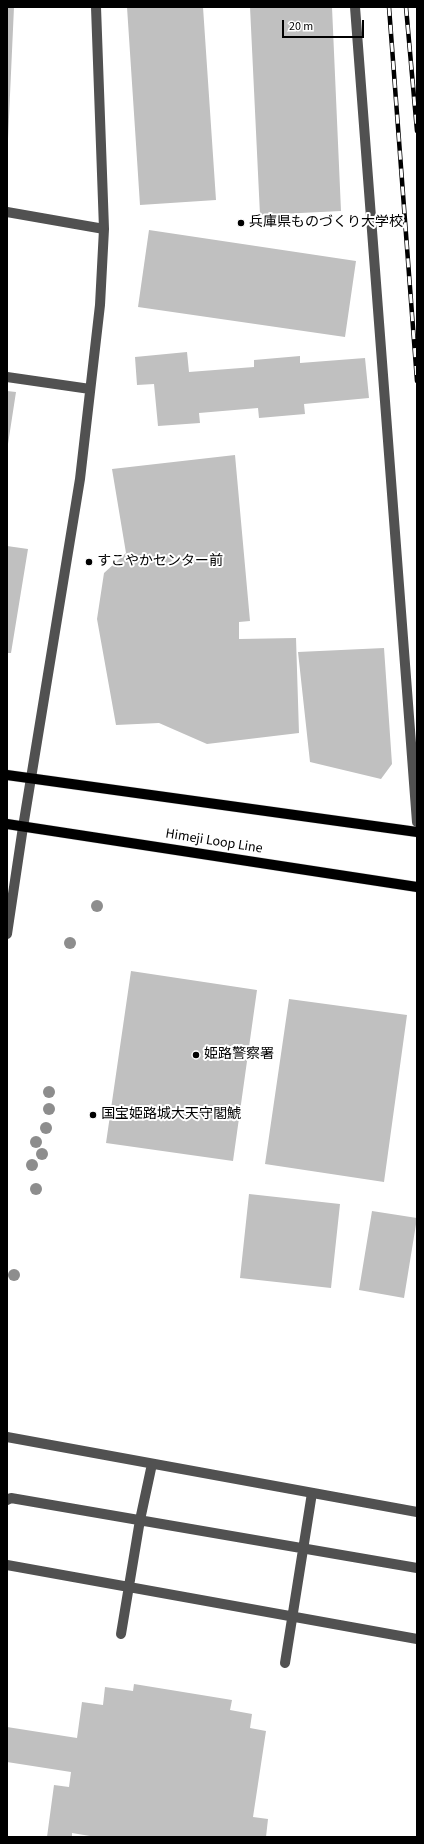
<!DOCTYPE html>
<meta charset="utf-8">
<style>
body{margin:0}
#map{position:relative;width:424px;height:1844px;overflow:hidden;background:#fff;font-family:"Source Sans 3",sans-serif}
canvas{display:block}
.frame{position:absolute;inset:0;border:8px solid #000;pointer-events:none}
.scale{position:absolute;left:282px;top:20px;width:82px;height:18px;box-sizing:border-box;border:2px solid #000;border-top:0;padding-left:5px;font-size:12px;line-height:14px;white-space:nowrap;color:#000;-webkit-text-stroke:3px #fff;paint-order:stroke}
</style>
<div id="map">
<canvas width="424" height="1844"></canvas>
<div class="frame"></div>
<div class="scale">20 m</div>
</div>
<script>
const c = document.querySelector('canvas').getContext('2d');
c.lineJoin = 'round';
function fill(path, color) {
  c.fillStyle = color;
  c.fill(path, 'evenodd');
}
function stroke(path, color, width, dash) {
  c.strokeStyle = color;
  c.lineWidth = width;
  c.lineCap = dash ? 'butt' : 'round';
  c.setLineDash(dash || []);
  c.stroke(path);
}
function label(font, color, halo, rows, align = 'center') {
  c.font = font + ' "Source Sans 3","Noto Sans JP",sans-serif';
  c.lineWidth = 4;
  c.setLineDash([]);
  c.textBaseline = 'middle';
  c.strokeStyle = halo;
  c.fillStyle = color;
  for (const [text, x, y, turn = 0] of rows) {
    c.save();
    c.translate(x, y);
    c.rotate((+turn || 0) * Math.PI / 180);
    c.textAlign = isNaN(turn) ? turn : align;
    if (halo) c.strokeText(text, 0, 0);
    c.fillText(text, 0, 0);
    c.restore();
  }
}
fill(new Path2D(`
 M 7,7 L 14,7 L 8,139 L 7,139 Z
 M 127,7 L 203,7 L 216,200 L 140,205 Z
 M 250,7 L 332,7 L 341,211 L 260,215 Z
 M 149,230 L 356,261 L 345,337 L 138,307 Z
 M 187,352 L 189,372 L 254,367 L 254,360 L 300,356 L 300,363 L 365,358 L 369,398 L 304,404 L 305,414 L 259,418 L 258,408 L 199,413 L 200,423 L 158,426 L 154,384 L 137,385 L 135,357 Z
 M 7,391 L 16,392 L 8,444 L 7,444 Z
 M 235,455 L 250,621 L 239,622 L 239,639 L 296,638 L 299,733 L 207,744 L 159,723 L 116,725 L 97,619 L 104,573 L 126,553 L 112,469 Z
 M 7,546 L 28,549 L 11,653 L 7,653 Z
 M 384,648 L 392,764 L 381,779 L 310,762 L 298,652 Z
 M 131,971 L 257,990 L 233,1161 L 106,1143 Z
 M 289,999 L 407,1015 L 384,1182 L 265,1164 Z
 M 249,1194 L 340,1204 L 331,1288 L 240,1278 Z
 M 372,1211 L 417,1218 L 404,1298 L 359,1290 Z
 M 134,1684 L 232,1700 L 230,1710 L 252,1714 L 250,1728 L 266,1731 L 253,1817 L 268,1819 L 266,1837 L 96,1837 L 72,1833 L 72,1837 L 47,1837 L 54,1785 L 69,1787 L 71,1772 L 7,1762 L 7,1727 L 77,1738 L 82,1702 L 103,1705 L 105,1687 L 133,1691 Z`), '#c0c0c0');
const major = new Path2D(`
 M 7,775 L 417,832
 M 7,824 L 417,887`);
stroke(major, '#dbdbdb', 11);
stroke(new Path2D(`
 M 355,7 L 417,822
 M 7,212 L 104,229
 M 7,377 L 90,389
 M 7,934 L 23,827 L 80,479 L 100,305 L 104,229 L 96,7
 M 7,1437 L 417,1512
 M 7,1500 L 11,1498 L 417,1568
 M 7,1565 L 417,1639
 M 121,1634 L 140,1520 L 152,1464
 M 285,1663 L 312,1493`), '#515151', 10);
stroke(major, '#000', 10);
const rail = new Path2D(`
 M 389,7 L 417,381
 M 406,7 L 417,131`);
stroke(rail, '#000', 4.5);
stroke(rail, '#fff', 3, [9]);
c.fillStyle = '#8d8d8d';
for (const [x, y] of [
 [97,906],
 [70,943],
 [49,1092],
 [49,1109],
 [46,1128],
 [36,1142],
 [42,1154],
 [32,1165],
 [36,1189],
 [14,1275]
]) {
  c.beginPath();
  c.arc(x, y, 6, 0, 2 * Math.PI);
  c.fill();
}
for (const [x, y, r, color] of [
 [241,223,4,"#000"],
 [89,562,4,"#000"],
 [196,1055,4,"#000"],
 [93,1115,4,"#000"]
]) {
  const dot = new Path2D();
  dot.arc(x, y, r, 0, 2 * Math.PI);
  c.fillStyle = color;
  c.fill(dot);
  stroke(dot, '#fff', 1.5);
}
label('14px', '#000', '#fff', [
 ["兵庫県ものづくり大学校",249,223],
 ["すこやかセンター前",97,562],
 ["姫路警察署",204,1055],
 ["国宝姫路城大天守閣鯱",101,1115]
], 'left');
label('14px', '#000', '#fff', [
 ["Himeji Loop Line",214,842,9]
]);
</script>
